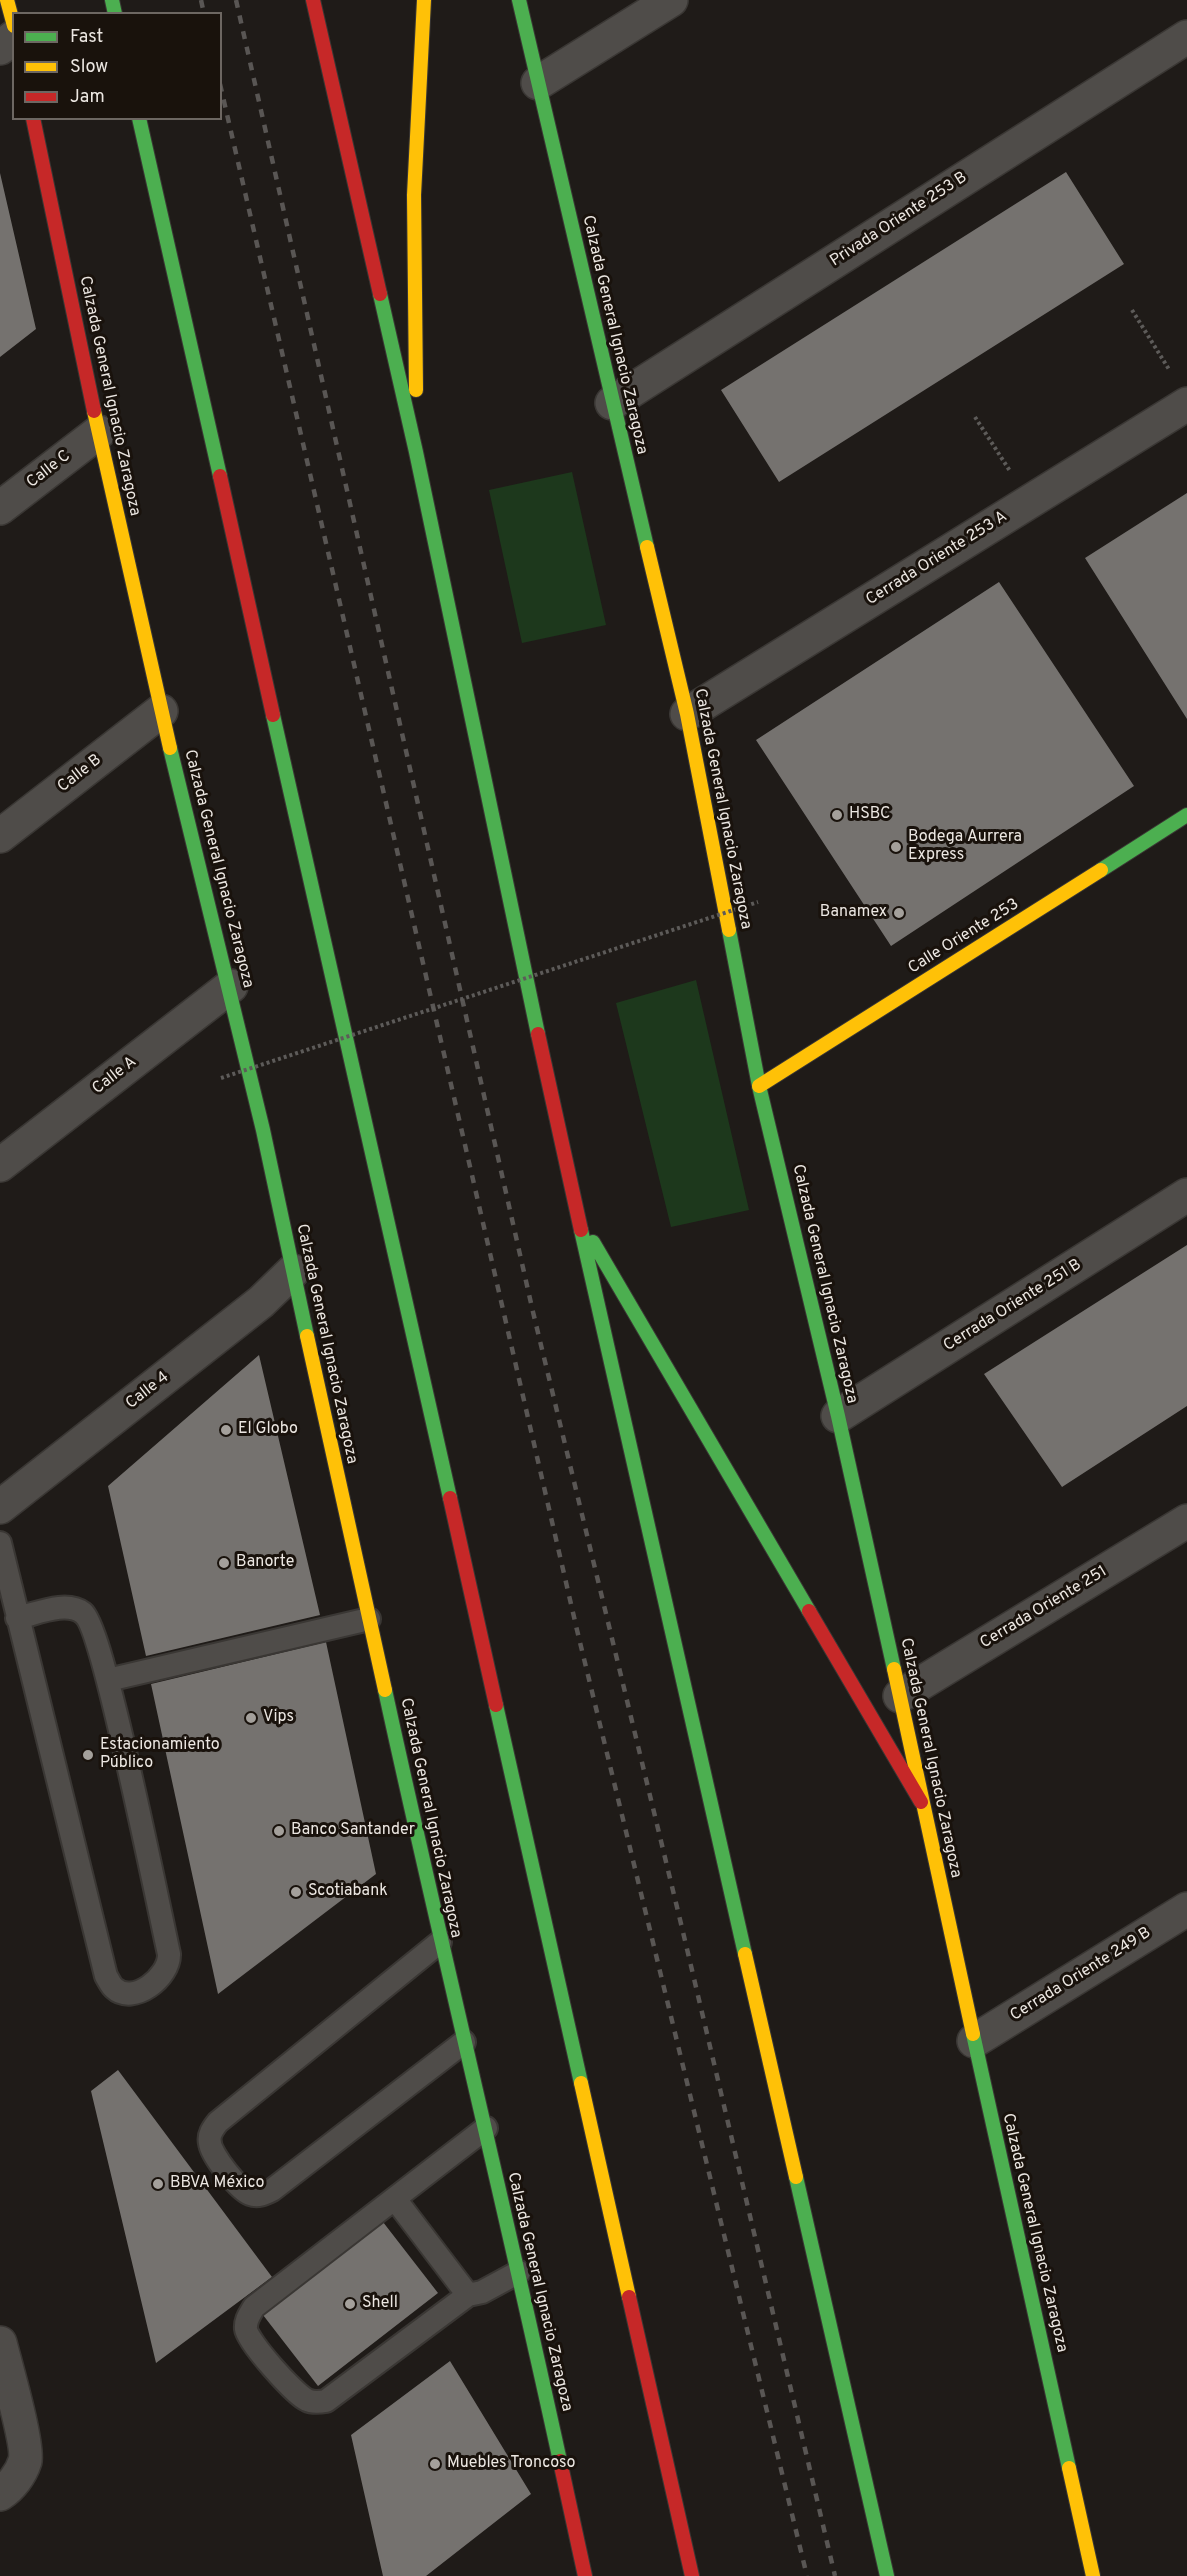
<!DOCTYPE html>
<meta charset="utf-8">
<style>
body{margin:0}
#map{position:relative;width:1187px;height:2576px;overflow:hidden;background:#1f1b18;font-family:Overpass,sans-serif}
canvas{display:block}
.legend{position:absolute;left:12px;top:12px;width:210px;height:108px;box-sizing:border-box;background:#19120c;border:2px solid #6d6762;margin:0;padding:8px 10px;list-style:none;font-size:18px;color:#ece7e2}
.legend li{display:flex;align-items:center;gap:12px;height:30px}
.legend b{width:30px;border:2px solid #6d6762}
</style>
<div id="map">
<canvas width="1187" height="2576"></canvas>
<ul class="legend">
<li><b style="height:8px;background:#4caf50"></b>Fast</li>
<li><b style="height:8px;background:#ffc107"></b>Slow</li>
<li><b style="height:8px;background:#c62828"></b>Jam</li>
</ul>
</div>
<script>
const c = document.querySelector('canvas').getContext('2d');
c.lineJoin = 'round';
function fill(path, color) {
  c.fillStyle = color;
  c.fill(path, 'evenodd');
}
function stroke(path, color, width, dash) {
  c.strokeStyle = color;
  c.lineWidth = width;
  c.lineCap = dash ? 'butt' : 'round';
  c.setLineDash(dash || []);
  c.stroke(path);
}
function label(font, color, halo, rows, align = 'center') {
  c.font = font + ' Overpass,sans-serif';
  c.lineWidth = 6;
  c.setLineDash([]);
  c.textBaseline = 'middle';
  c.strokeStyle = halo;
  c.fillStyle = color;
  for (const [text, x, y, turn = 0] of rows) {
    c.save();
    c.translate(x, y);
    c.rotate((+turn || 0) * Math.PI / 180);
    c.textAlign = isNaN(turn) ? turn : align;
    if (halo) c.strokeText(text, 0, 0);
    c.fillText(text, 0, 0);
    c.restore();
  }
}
fill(new Path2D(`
 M 572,472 L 606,625 L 522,643 L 489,490 Z
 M 696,980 L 749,1210 L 671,1227 L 616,1003 Z`), '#1d381c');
fill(new Path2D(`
 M 1066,172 L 1124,264 L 779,482 L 721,390 Z
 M 0,173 L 36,329 L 0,357 Z
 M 1187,493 L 1187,719 L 1085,558 Z
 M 999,582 L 1134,786 L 891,946 L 756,740 Z
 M 1187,1245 L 1187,1406 L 1062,1487 L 984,1374 Z
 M 259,1355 L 320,1615 L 146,1656 L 108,1486 Z
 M 326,1642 L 376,1874 L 218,1994 L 151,1684 Z
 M 118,2070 L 272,2277 L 156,2363 L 91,2091 Z
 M 383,2222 L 438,2293 L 318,2386 L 263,2315 Z
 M 450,2361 L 531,2494 L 426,2576 L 383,2576 L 351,2435 Z`), '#75726f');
const lane = new Path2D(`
 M 0,1543 L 106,1976 C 108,1979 111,1986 114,1988 C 133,2006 170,1977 169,1954 C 159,1909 103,1628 83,1613 C 66,1600 36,1614 17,1618
 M 108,1680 L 369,1619
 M 440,1942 L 218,2122 C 213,2128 208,2135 210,2143 C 211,2155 239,2190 250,2194 C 258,2197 264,2194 272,2190 L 464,2042
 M 486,2128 L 254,2307 C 250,2314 245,2320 246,2329 C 247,2341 295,2395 307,2400 C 313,2403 320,2402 326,2401 L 468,2295 L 482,2292 L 519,2272
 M 395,2199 L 468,2295`);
const street = new Path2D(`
 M 0,48 L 14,37
 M 538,83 L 671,0
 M 612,403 L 1187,37
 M 0,508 L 99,432
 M 687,714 L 1187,404
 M 0,836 L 161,711
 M 0,1165 L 231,986
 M 838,1416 L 1187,1195
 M 0,1507 L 261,1302 L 293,1271
 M 900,1696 L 1187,1521
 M 974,2041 L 1187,1909
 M 0,2343 C 5,2363 29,2446 25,2461 C 21,2474 11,2487 0,2494`);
const fast = new Path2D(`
 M 112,0 L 115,14
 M 519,0 L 647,547
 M 139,118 L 220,476
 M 380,294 L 416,452 L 538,1034
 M 273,715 L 450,1498
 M 170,748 L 263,1130 L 307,1336
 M 1101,870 L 1187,815
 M 729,930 L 759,1086 L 838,1416 L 894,1669
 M 581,1230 L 745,1954
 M 593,1242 L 809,1611
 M 385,1690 C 441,1947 504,2203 560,2461
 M 496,1705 L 581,2083
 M 973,2034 L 1069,2468
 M 796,2177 L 887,2576`);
const slow = new Path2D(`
 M 7,0 L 14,26
 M 416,390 L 414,195 L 424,0
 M 94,411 L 170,748
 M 647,547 L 687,714 L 729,930
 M 759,1086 L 1101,870
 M 307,1336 L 385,1690
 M 894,1669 L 973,2034
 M 745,1954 L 796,2177
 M 581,2083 L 629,2297
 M 1069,2468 L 1093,2576`);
const jam = new Path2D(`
 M 313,0 L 380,294
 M 33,118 L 94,411
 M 220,476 L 273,715
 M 538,1034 L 581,1230
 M 450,1498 L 496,1705
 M 809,1611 L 921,1802
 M 629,2297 L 692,2576
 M 560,2461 L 585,2576`);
stroke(lane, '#3a3734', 26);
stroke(street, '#3a3734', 36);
stroke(fast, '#3a3734', 16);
stroke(slow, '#3a3734', 16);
stroke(jam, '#3a3734', 16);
stroke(new Path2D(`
 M 1132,310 L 1170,371
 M 975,417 L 1010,471`), '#5d5b59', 4, [3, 3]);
stroke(lane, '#4f4c49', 22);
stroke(street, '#4f4c49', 33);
stroke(fast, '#4caf50', 14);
stroke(slow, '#ffc107', 14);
stroke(jam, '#c62828', 14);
stroke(new Path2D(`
 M 201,0 L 204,14
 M 236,0 L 533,1312 L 683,1932 L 835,2576
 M 220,84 L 577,1630 L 807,2576`), '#595654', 4.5, [8, 8]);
stroke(new Path2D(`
 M 221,1078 L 758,902`), '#5d5b59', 4, [3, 3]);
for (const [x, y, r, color] of [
 [837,815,6,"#a4a09b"],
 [896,847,6,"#a4a09b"],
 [899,913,6,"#a4a09b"],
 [226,1430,6,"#a4a09b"],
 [224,1563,6,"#a4a09b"],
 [251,1718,6,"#a4a09b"],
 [88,1755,6,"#a4a09b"],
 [279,1831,6,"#a4a09b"],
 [296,1892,6,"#a4a09b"],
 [158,2184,6,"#a4a09b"],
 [350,2304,6,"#a4a09b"],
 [435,2464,6,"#a4a09b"]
]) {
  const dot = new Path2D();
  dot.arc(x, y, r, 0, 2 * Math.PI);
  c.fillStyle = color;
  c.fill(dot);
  stroke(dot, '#19120c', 2);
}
label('16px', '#ece7e2', '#19120c', [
 ["Privada Oriente 253 B",899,220,-33],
 ["Calzada General Ignacio Zaragoza",614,335,77],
 ["Calzada General Ignacio Zaragoza",109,396,78],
 ["Calle C",49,470,-38],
 ["Cerrada Oriente 253 A",937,559,-32],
 ["Calle B",80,774,-38],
 ["Calzada General Ignacio Zaragoza",722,809,79],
 ["Calzada General Ignacio Zaragoza",218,869,76],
 ["Calle Oriente 253",964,937,-32],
 ["Calle A",115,1076,-38],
 ["Calzada General Ignacio Zaragoza",824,1284,77],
 ["Cerrada Oriente 251 B",1013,1306,-32],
 ["Calzada General Ignacio Zaragoza",326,1344,78],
 ["Calle 4",148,1391,-38],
 ["Cerrada Oriente 251",1044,1608,-31],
 ["Calzada General Ignacio Zaragoza",930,1758,78],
 ["Calzada General Ignacio Zaragoza",430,1818,78],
 ["Cerrada Oriente 249 B",1081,1975,-32],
 ["Calzada General Ignacio Zaragoza",1034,2233,77],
 ["Calzada General Ignacio Zaragoza",539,2292,77]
]);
label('16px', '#ece7e2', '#19120c', [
 ["HSBC",849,815],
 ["Bodega Aurrera",908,838],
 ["Express",908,856],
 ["Banamex",887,913,"right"],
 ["El Globo",238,1430],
 ["Banorte",236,1563],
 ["Vips",263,1718],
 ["Estacionamiento",100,1746],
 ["Público",100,1764],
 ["Banco Santander",291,1831],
 ["Scotiabank",308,1892],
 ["BBVA México",170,2184],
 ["Shell",362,2304],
 ["Muebles Troncoso",447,2464]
], 'left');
</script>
